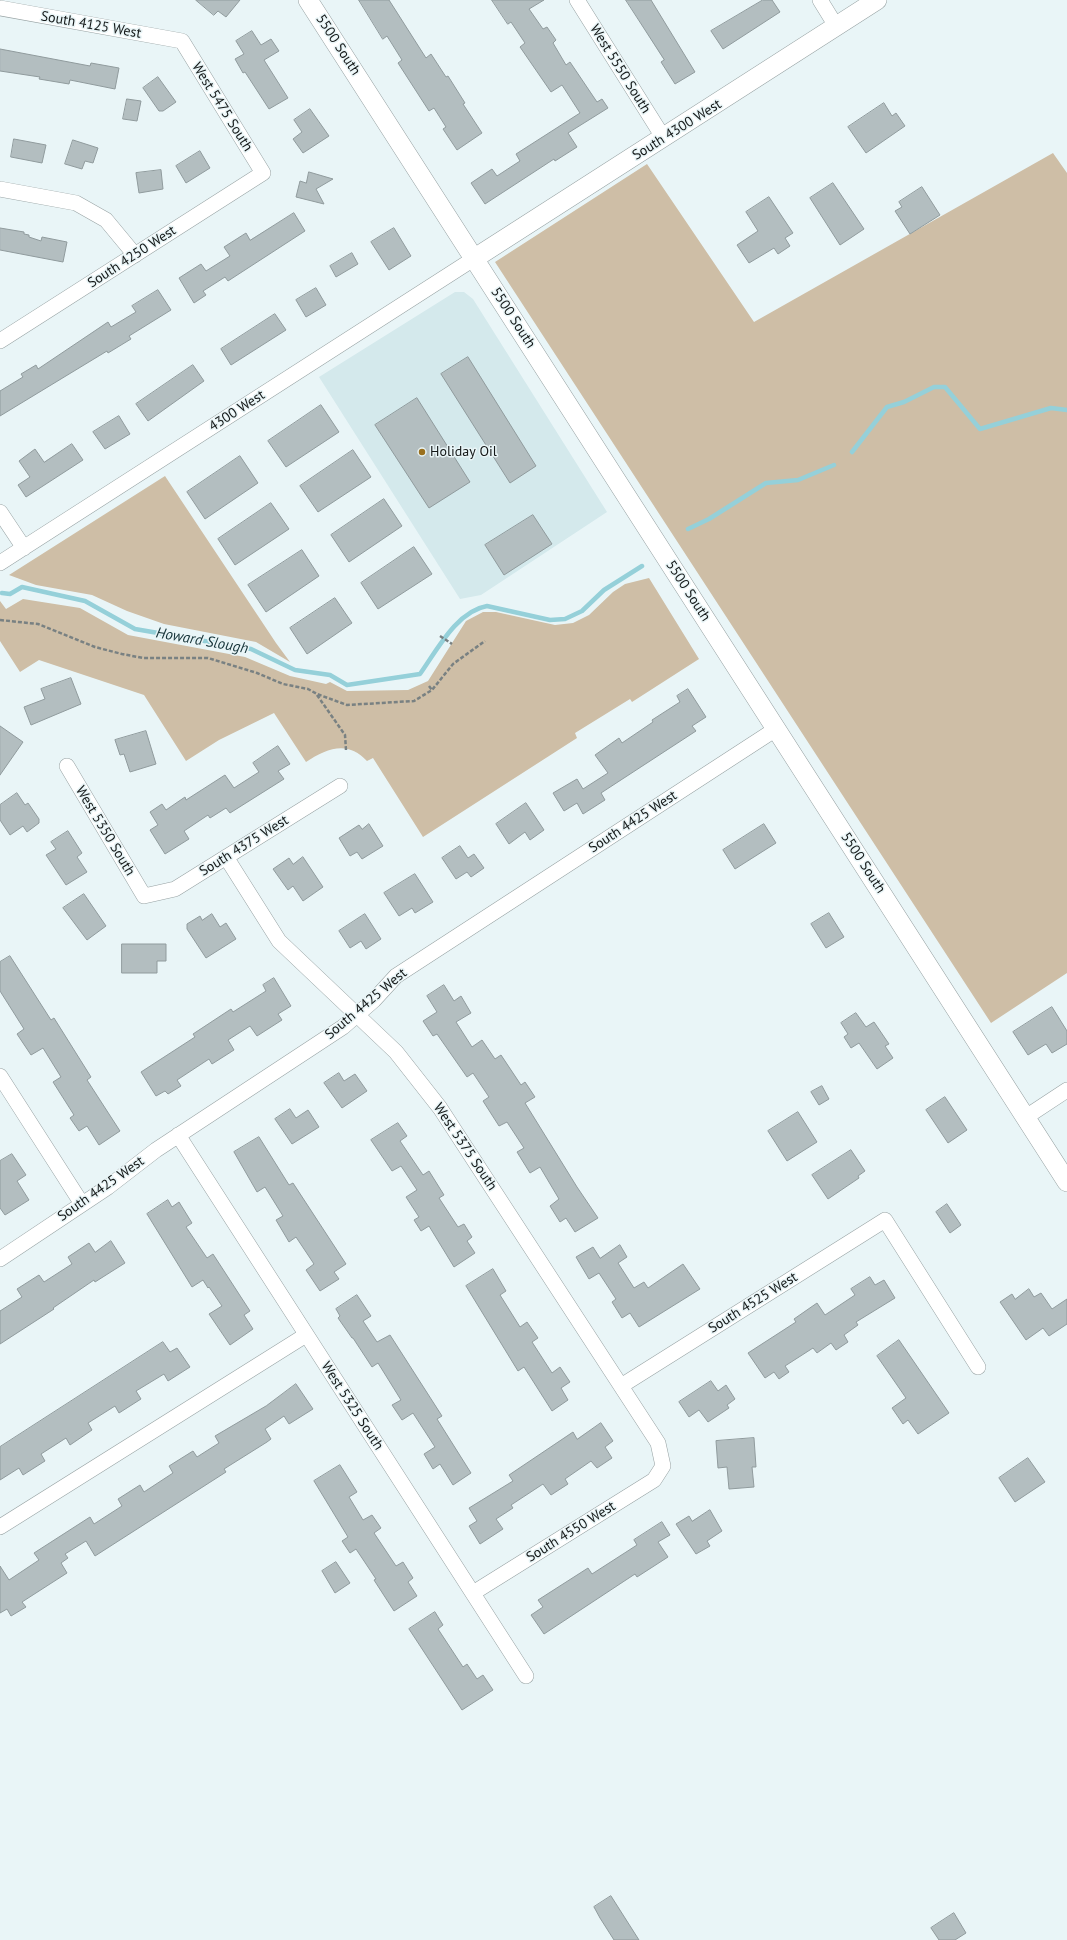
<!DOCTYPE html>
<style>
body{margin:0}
canvas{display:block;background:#e9f5f7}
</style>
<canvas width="1067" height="1940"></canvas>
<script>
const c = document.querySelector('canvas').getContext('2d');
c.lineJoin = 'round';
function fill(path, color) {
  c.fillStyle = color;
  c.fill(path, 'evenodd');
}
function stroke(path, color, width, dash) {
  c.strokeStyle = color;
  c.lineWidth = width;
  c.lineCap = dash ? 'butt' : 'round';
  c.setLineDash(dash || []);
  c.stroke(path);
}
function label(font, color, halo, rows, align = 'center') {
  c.font = font + ' "PT Sans",sans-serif';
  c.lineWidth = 3;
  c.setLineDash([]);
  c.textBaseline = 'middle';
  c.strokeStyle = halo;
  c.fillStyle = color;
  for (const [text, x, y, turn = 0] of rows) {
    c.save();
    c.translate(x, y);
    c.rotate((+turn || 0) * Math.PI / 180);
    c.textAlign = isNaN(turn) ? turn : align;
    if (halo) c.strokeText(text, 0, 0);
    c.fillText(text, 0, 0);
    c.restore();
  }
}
fill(new Path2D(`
 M 455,292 L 464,292 L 473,299 L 607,512 L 481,595 L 460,599 L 319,377 Z`), '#d4e9ec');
fill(new Path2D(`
 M 1053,153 L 1067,173 L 1067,973 L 991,1023 L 495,262 L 647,164 L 754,322 Z
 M 165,476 L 276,643 L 290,662 L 256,642 L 164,624 L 127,611 L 92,595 L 36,585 L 9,575 Z
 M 649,578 L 699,659 L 632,702 L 630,699 L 575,733 L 577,738 L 423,837 L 373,758 L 367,761 C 348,740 327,748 306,762 L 274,713 L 219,740 L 186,761 L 144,695 L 39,660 L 20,672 L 0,641 L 0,601 L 6,609 L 23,599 L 80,608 L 128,635 L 245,657 L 290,676 L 326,684 L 330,682 L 347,691 L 408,690 L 428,681 L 466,621 L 483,612 L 496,612 L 555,625 L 573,623 L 589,615 L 613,592 L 625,584 Z`), '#cebea6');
stroke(new Path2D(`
 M 852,452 L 887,407 L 904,402 L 934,387 L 945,387 L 980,429 L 1051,408 L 1067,410
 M 688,529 L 709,519 L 766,483 L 798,480 L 834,465
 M 2,593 L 10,594 L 22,587 L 85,601 L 135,629 L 251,649 L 295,670 L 330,675 L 347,685 L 420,674 C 437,650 457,611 487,606 L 550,620 L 565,619 L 582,611 L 604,590 L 642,566`), '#95d0d9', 4.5);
const building = new Path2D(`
 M 196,0 L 240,0 L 226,17 L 218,11 L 214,15 Z
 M 359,0 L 389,0 L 426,58 L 431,54 L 446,77 L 448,76 L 465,103 L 463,104 L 482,133 L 457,150 L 443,129 L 446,127 L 434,108 L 429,111 L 398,63 L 402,60 L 387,36 L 383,39 Z
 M 492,0 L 544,0 L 529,9 L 543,29 L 547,27 L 556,40 L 553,43 L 566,65 L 570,62 L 597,102 L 602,99 L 608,108 L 568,133 L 577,147 L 555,161 L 554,159 L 485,204 L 471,183 L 492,169 L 497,176 L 520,161 L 516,154 L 580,113 L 562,85 L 551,92 L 520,47 L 525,43 L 511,22 L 508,24 Z
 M 626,0 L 651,0 L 695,72 L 675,84 L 661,62 L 664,60 Z
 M 763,0 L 772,0 L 780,12 L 723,49 L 711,31 Z
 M 252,31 L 261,45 L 271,39 L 279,51 L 264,60 L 288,98 L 269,109 L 245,72 L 243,73 L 235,59 L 244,54 L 236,41 Z
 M 0,49 L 90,66 L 91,63 L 119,68 L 115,89 L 70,80 L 69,84 L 39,79 L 40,77 L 0,71 Z
 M 158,77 L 176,102 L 163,111 L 159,111 L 143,88 Z
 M 127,99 L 141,101 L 137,121 L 123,119 Z
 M 884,103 L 892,116 L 896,113 L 905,126 L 866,153 L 848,127 Z
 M 310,109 L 329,136 L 303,153 L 293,139 L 302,132 L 294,120 Z
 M 14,139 L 46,145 L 42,163 L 11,157 Z
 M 73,140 L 98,148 L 93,163 L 85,161 L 82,169 L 65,164 Z
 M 200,151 L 210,168 L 186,183 L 176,166 Z
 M 161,170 L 163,189 L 139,193 L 136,173 Z
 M 309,172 L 333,179 L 316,189 L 324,204 L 296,197 L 300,181 L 306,183 Z
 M 833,183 L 864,229 L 840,245 L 810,198 Z
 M 922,187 L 940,215 L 910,234 L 895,211 L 902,207 L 899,202 Z
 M 769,197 L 793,233 L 785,238 L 790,246 L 778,254 L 774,248 L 749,263 L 737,245 L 758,231 L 746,212 Z
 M 294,213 L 305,231 L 228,281 L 225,277 L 203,291 L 206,295 L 194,303 L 179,278 L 201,264 L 206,271 L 230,256 L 224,247 L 246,233 L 250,240 Z
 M 0,228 L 24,232 L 24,234 L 29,235 L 29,237 L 41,241 L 42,237 L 67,242 L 63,262 L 0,250 Z
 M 394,228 L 411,256 L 389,270 L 371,242 Z
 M 352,253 L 358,264 L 336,277 L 330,266 Z
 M 316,288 L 326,305 L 306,317 L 296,300 Z
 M 158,290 L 171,310 L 129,336 L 131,339 L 108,353 L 107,351 L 0,416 L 0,391 L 23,377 L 21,374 L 36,365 L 38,369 L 108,322 L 111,327 L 136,312 L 132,306 Z
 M 275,314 L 286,330 L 231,365 L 221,349 Z
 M 468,357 L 536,466 L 510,483 L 441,374 Z
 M 193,365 L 204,381 L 148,421 L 136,404 Z
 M 417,398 L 470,482 L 429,508 L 375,425 Z
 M 321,405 L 339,432 L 286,467 L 268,441 Z
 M 119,416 L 130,434 L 105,449 L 93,432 Z
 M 72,444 L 83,460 L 26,497 L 18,485 L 30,477 L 19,461 L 35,449 L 44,462 Z
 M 353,450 L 371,477 L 318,512 L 300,486 Z
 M 240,456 L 258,483 L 205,519 L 187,492 Z
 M 384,499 L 402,526 L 349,562 L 331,535 Z
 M 271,503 L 289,529 L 235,565 L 218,539 Z
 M 533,515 L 552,544 L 504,575 L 485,545 Z
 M 414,547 L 432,574 L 378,609 L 361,583 Z
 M 302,550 L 319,576 L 266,612 L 248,585 Z
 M 335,598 L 352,623 L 307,654 L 290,628 Z
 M 71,678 L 81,704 L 31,725 L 24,707 L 45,699 L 41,689 Z
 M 688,689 L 706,717 L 692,726 L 696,731 L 601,793 L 605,800 L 583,814 L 577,803 L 564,811 L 553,793 L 577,779 L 583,789 L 608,773 L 595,755 L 619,738 L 622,743 L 653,722 L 652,720 L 680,702 L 677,696 Z
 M 0,726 L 23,742 L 0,775 Z
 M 146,731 L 156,764 L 130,772 L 124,754 L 120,755 L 115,740 Z
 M 278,746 L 290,764 L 278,771 L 284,779 L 230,813 L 226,808 L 210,818 L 208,815 L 184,831 L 189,839 L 165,854 L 150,830 L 158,825 L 150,812 L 162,804 L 166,810 L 185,797 L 186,800 L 225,775 L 234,788 L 259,772 L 253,763 Z
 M 17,793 L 25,805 L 28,803 L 39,819 L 39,823 L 27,832 L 23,826 L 10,835 L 0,820 L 0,805 Z
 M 526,803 L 544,830 L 530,840 L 525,832 L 509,844 L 496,824 Z
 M 369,824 L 383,846 L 362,859 L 357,852 L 350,856 L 339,838 L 359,825 L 362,829 Z
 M 764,824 L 776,843 L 735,869 L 723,850 Z
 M 68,831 L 82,853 L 77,857 L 87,872 L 66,885 L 46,855 L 56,849 L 51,842 Z
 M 460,846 L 468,858 L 474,854 L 484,868 L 471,877 L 467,872 L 456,879 L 442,858 Z
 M 303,857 L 323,887 L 303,901 L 293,886 L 288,890 L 273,869 L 289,858 L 293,864 Z
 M 415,874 L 433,902 L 415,913 L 412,908 L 399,916 L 384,893 Z
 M 84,894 L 106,926 L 87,940 L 63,908 Z
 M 829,913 L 844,937 L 826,948 L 811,924 Z
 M 212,914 L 220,927 L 226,923 L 236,939 L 206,958 L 187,929 L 187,924 L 200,916 L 202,920 Z
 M 365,914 L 381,939 L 366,949 L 361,941 L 350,948 L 339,931 Z
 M 122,944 L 166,944 L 166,961 L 157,961 L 157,973 L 122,973 Z
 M 10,956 L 51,1020 L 54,1018 L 91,1077 L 87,1080 L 120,1131 L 99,1145 L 87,1126 L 79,1131 L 70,1118 L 74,1115 L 53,1082 L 61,1077 L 43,1048 L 31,1055 L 17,1034 L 24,1029 L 0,991 L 0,962 Z
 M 274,978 L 291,1006 L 278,1014 L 282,1020 L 257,1036 L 250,1026 L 228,1040 L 234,1050 L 212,1064 L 209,1059 L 177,1080 L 181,1086 L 168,1094 L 165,1091 L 156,1096 L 141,1072 L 195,1037 L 193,1034 L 231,1009 L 233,1012 L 266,991 L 263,985 Z
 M 444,985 L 454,1001 L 461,996 L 471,1013 L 456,1022 L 472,1047 L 482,1040 L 495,1059 L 501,1055 L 521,1085 L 525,1082 L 535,1097 L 525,1103 L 577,1187 L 598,1218 L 575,1232 L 566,1218 L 560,1222 L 550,1206 L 559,1199 L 540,1167 L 530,1173 L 517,1152 L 524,1148 L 507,1122 L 499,1126 L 483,1101 L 489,1097 L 473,1073 L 467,1077 L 437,1034 L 433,1036 L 423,1021 L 437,1012 L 427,996 Z
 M 1052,1007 L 1067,1031 L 1067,1044 L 1052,1053 L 1046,1044 L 1028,1055 L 1013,1032 Z
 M 856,1013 L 866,1027 L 874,1022 L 889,1044 L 885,1046 L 893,1058 L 877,1069 L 859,1043 L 851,1048 L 844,1037 L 848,1034 L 841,1023 Z
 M 339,1073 L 344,1081 L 355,1074 L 367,1091 L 342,1108 L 324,1083 Z
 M 822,1086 L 829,1099 L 819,1105 L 811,1092 Z
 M 945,1097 L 967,1130 L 948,1143 L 926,1110 Z
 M 290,1109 L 296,1118 L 308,1110 L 319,1127 L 292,1144 L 275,1119 Z
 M 798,1112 L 817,1142 L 787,1161 L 768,1131 Z
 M 398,1123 L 407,1136 L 400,1141 L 423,1175 L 429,1171 L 444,1195 L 439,1198 L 458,1227 L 464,1224 L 472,1237 L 467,1241 L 475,1253 L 454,1267 L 429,1226 L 421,1231 L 414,1220 L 419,1217 L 406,1197 L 417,1190 L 401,1166 L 392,1171 L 371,1140 Z
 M 259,1137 L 289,1185 L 293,1183 L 346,1264 L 334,1272 L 339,1279 L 320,1291 L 306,1270 L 314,1264 L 296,1237 L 289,1242 L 276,1220 L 283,1216 L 265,1187 L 257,1192 L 234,1152 Z
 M 851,1150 L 865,1171 L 858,1176 L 859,1178 L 828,1199 L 812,1175 Z
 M 12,1154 L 26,1175 L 17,1181 L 29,1200 L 5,1215 L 0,1208 L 0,1161 Z
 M 168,1200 L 172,1207 L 179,1202 L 192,1223 L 186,1227 L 207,1258 L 213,1254 L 250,1311 L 244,1315 L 253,1329 L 230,1345 L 209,1314 L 222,1306 L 209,1287 L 208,1288 L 203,1280 L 192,1287 L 147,1214 Z
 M 947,1204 L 961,1225 L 950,1233 L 936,1212 Z
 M 111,1241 L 125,1263 L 95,1282 L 94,1280 L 53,1308 L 54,1309 L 0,1344 L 0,1311 L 22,1297 L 17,1289 L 39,1275 L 44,1282 L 72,1264 L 68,1257 L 89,1243 L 95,1252 Z
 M 620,1245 L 627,1257 L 618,1263 L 634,1288 L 644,1282 L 648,1288 L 683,1264 L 700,1289 L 639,1327 L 630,1313 L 622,1318 L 612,1302 L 616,1299 L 599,1273 L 589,1279 L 576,1257 L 593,1247 L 600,1258 Z
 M 493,1269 L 506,1291 L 500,1295 L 520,1327 L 527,1322 L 538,1338 L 532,1342 L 552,1373 L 560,1367 L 570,1382 L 561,1388 L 568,1400 L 552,1411 L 524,1367 L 518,1371 L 466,1286 Z
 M 870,1277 L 875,1285 L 884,1280 L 895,1298 L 856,1322 L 858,1325 L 844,1335 L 848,1342 L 836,1350 L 831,1343 L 817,1353 L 813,1348 L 785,1366 L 789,1372 L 779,1379 L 774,1372 L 765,1378 L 748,1353 L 796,1322 L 794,1319 L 817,1303 L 825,1315 L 855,1295 L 851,1289 Z
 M 1029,1289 L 1034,1297 L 1041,1293 L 1052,1309 L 1067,1299 L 1067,1324 L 1049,1336 L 1043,1328 L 1026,1340 L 1000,1302 L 1012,1294 L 1015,1299 Z
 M 357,1295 L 371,1316 L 363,1321 L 377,1342 L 390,1335 L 442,1416 L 437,1419 L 471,1473 L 453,1485 L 440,1464 L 433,1469 L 424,1454 L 435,1447 L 413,1413 L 402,1420 L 392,1405 L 401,1400 L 378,1363 L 372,1367 L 353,1338 L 352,1338 L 338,1318 L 340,1316 L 336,1309 Z
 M 899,1340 L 949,1413 L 918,1434 L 908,1420 L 903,1424 L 892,1408 L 906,1398 L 877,1356 Z
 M 163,1342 L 170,1352 L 177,1348 L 190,1367 L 168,1381 L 164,1374 L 136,1391 L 141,1399 L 119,1413 L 115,1406 L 88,1423 L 92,1430 L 70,1445 L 66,1438 L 41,1454 L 45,1461 L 23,1475 L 19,1468 L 0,1480 L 0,1447 Z
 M 711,1381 L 718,1391 L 726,1385 L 735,1399 L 727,1405 L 729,1408 L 708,1422 L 699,1410 L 689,1417 L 679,1402 Z
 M 296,1384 L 313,1409 L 289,1424 L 284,1416 L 265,1429 L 271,1439 L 267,1442 L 224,1469 L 226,1472 L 95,1556 L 86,1541 L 65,1554 L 68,1558 L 61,1563 L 67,1573 L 22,1602 L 26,1607 L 11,1616 L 7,1609 L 0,1613 L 0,1566 L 9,1580 L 39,1560 L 34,1553 L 90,1517 L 94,1524 L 122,1506 L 118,1499 L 140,1485 L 144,1492 L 173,1473 L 169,1466 L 193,1451 L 197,1457 L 219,1443 L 215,1436 L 266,1406 Z
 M 601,1423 L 613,1441 L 605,1447 L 612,1458 L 597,1468 L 591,1461 L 565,1479 L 568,1484 L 551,1495 L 543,1484 L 511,1505 L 513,1508 L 496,1519 L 503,1529 L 480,1544 L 469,1526 L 477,1521 L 469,1508 L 513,1481 L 509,1475 L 573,1432 L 577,1439 Z
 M 754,1438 L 756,1467 L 752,1467 L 754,1487 L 729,1489 L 727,1467 L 718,1468 L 716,1441 Z
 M 1028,1458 L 1045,1482 L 1015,1502 L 999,1478 Z
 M 340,1465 L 357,1492 L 349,1497 L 363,1520 L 372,1515 L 381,1528 L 374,1533 L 396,1566 L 403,1562 L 413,1578 L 408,1582 L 417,1596 L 394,1611 L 374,1580 L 376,1579 L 356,1549 L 350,1553 L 342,1541 L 348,1537 L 314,1481 Z
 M 710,1510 L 722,1531 L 707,1541 L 710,1546 L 696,1554 L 676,1524 L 689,1516 L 692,1521 Z
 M 662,1522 L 670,1535 L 658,1542 L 668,1557 L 637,1577 L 635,1574 L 544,1634 L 531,1615 L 543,1607 L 538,1600 L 588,1568 L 592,1574 L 637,1545 L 634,1540 Z
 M 336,1562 L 350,1583 L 335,1593 L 322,1571 Z
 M 435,1612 L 443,1625 L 438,1629 L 463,1667 L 467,1664 L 477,1679 L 483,1675 L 493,1690 L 462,1710 L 409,1629 Z
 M 611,1896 L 639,1940 L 614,1940 L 600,1918 L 594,1907 Z
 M 954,1913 L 966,1933 L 955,1940 L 939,1940 L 931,1928 Z`);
fill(building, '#b3bec0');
stroke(building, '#909b9d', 1);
const minor = new Path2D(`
 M 577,0 L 663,137
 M 820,0 L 836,26
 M 0,8 L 182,41 L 263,173 L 0,341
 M 0,189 L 76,203 L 106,220 L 135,255
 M 0,512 L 24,548
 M 0,563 L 475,258
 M 67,766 L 144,896 L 175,889 L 340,786
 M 226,857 L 279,941 L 396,1052 L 440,1108 L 658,1443 L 663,1466 L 654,1480 L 473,1593
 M 0,1076 L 82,1204
 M 1026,1117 L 1067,1090
 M 178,1135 L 526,1676
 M 0,1259 L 108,1187 L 156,1150 L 343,1027 L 374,1000 L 396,976 L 776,729
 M 621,1386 L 885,1220 L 978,1367
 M 0,1527 L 306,1335`);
const major = new Path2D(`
 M 308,0 L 1067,1182
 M 475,258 L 877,0`);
stroke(minor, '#97a2a3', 16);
stroke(major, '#97a2a3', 20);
stroke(new Path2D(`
 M 0,620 L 38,624 L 95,647 L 122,654 L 143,658 L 208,658 L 257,673 L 283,684 L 308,689 L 317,694 L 347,705 L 414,701 L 432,690 L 453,664 L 485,641
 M 440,636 L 452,644
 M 429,686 L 432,690
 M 317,695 L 345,735 L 346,750`), '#798182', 2.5, [4, 2]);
stroke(minor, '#fff', 15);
stroke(major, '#fff', 19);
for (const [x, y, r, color] of [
 [422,452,4,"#9a701e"]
]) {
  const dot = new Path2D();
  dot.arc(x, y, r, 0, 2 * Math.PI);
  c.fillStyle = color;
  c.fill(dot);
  stroke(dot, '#e9f5f7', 1.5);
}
label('14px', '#131717', '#e9f5f7', [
 ["South 4125 West",91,25,10],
 ["5500 South",338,45,57],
 ["West 5550 South",620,69,58],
 ["West 5475 South",222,107,58],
 ["South 4300 West",677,130,-32],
 ["South 4250 West",132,257,-33],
 ["5500 South",513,318,57],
 ["4300 West",237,411,-33],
 ["5500 South",688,591,57],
 ["South 4425 West",633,822,-33],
 ["West 5350 South",105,831,59],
 ["South 4375 West",244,846,-32],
 ["5500 South",863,863,57],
 ["South 4425 West",366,1004,-40],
 ["West 5375 South",465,1147,56],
 ["South 4425 West",101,1189,-35],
 ["South 4525 West",753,1303,-32],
 ["West 5325 South",352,1406,57],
 ["South 4550 West",571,1532,-32]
]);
label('14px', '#131717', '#e9f5f7', [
 ["Holiday Oil",430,452]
], 'left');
label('italic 15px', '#153338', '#e9f5f7', [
 ["Howard Slough",202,641,10]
]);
</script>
